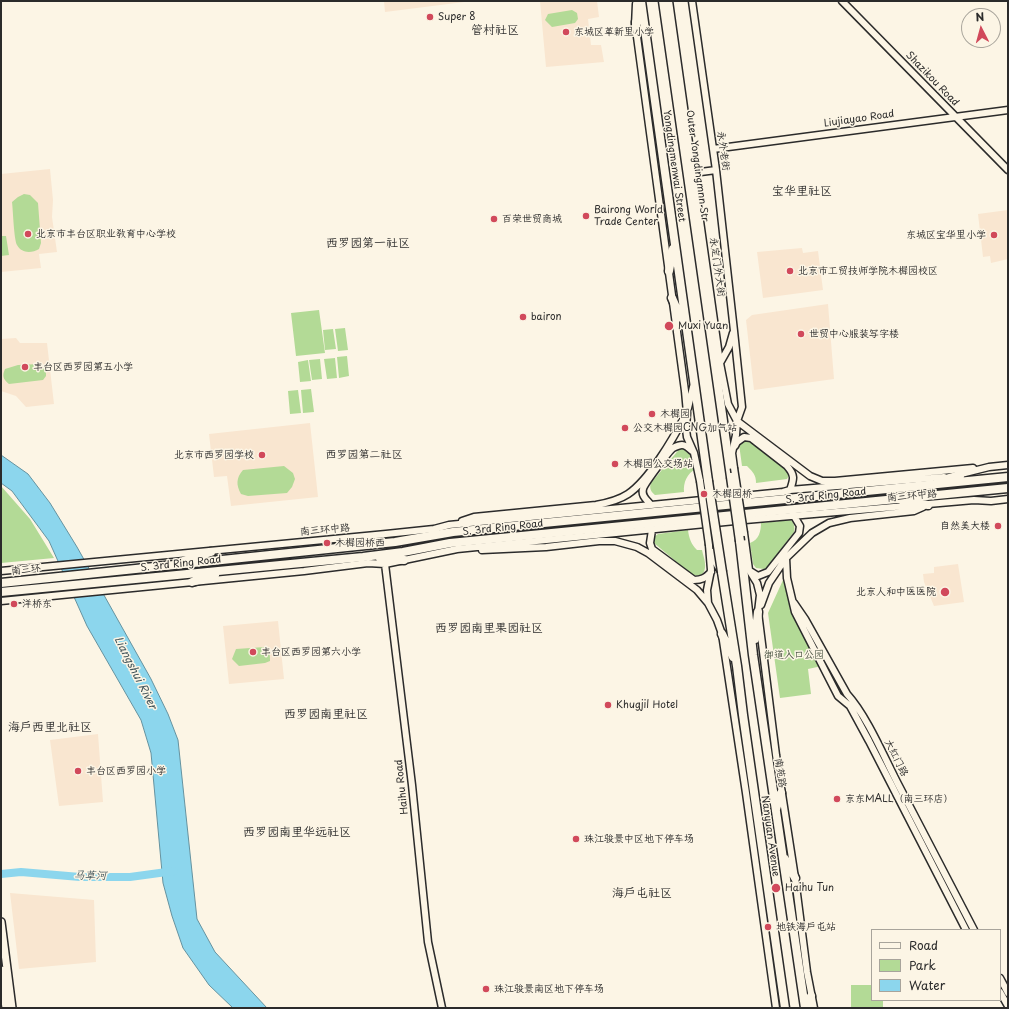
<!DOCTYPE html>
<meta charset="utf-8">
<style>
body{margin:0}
#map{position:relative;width:1009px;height:1009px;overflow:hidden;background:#fcf5e5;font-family:"Playpen Sans",sans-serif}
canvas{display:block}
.frame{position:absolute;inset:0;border:2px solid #2b2b2b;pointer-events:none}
.legend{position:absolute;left:871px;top:929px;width:130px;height:72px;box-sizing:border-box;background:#fcf5e5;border:1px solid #a8a49b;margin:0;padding:5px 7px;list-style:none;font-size:12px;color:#2b2b2b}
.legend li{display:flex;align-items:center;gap:8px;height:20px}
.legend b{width:20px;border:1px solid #a8a49b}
.north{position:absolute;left:961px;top:8px;width:40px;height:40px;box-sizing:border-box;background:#fcf5e5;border:1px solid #a8a49b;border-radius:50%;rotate:354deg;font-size:11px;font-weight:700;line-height:16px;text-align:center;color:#2b2b2b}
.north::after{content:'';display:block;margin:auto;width:14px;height:18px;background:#d1495b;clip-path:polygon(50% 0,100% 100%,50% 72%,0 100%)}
</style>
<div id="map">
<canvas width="1009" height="1009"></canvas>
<div class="frame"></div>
<ul class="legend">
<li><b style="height:5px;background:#fcf5e5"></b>Road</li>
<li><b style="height:11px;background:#b3da96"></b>Park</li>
<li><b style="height:11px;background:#8cd6ed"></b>Water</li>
</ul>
<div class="north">N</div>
</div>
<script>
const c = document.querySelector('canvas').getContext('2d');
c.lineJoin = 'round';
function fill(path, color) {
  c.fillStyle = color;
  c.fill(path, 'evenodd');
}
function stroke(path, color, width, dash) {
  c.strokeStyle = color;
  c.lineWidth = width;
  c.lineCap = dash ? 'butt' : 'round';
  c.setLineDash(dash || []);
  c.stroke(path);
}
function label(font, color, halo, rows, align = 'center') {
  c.font = font + ' "Playpen Sans","LXGW WenKai TC",sans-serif';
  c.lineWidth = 3;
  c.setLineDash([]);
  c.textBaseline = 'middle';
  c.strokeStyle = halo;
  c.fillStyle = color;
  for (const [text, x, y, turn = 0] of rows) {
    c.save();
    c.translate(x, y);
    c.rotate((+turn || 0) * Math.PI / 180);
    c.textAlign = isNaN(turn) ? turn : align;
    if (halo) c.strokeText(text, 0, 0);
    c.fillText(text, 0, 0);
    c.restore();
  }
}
fill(new Path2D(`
 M 384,1 L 472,1 L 385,12 Z
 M 540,1 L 597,1 L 599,17 L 588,19 L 591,45 L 601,45 L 604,62 L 546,67 Z
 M 50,169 L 53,200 L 52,217 L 57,252 L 39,254 L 41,268 L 1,272 L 1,174 Z
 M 1008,210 L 1008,259 L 991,263 L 990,256 L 983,257 L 978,214 Z
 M 802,248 L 803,253 L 818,251 L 823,290 L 763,298 L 757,252 Z
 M 828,304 L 834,379 L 754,390 L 746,320 L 752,315 Z
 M 16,338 L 20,343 L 47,343 L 54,404 L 26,407 L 16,396 L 1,391 L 1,339 Z
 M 310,423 L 318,497 L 231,506 L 227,476 L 214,477 L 209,434 Z
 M 958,564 L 964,602 L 934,606 L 924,582 L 923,574 L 934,573 L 934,567 Z
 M 278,621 L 284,679 L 229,684 L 223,626 Z
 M 98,734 L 103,802 L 59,806 L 50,740 Z
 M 10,893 L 94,900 L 96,962 L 19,969 Z`), '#f9e6d0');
fill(new Path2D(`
 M 572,10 L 577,13 L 578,19 L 575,23 L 552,27 L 545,20 L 548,14 Z
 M 24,194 L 30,195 L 38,203 L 41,243 L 39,249 C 32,253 22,254 17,245 C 14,240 13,210 12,202 L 18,197 Z
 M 1,236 L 6,236 L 9,255 L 1,256 Z
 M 319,310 L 325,353 L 296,356 L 291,313 Z
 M 345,328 L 348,350 L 338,351 L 335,329 Z
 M 333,329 L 336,349 L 325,350 L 323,330 Z
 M 347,356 L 349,376 L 339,378 L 337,357 Z
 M 335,358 L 337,378 L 327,379 L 324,359 Z
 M 320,359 L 322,379 L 312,380 L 309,360 Z
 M 308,360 L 311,381 L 300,382 L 298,362 Z
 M 39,364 L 46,370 L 46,376 L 43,380 L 9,384 C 3,379 2,376 5,369 L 18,365 Z
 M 311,389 L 314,412 L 303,413 L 301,390 Z
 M 298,390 L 301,413 L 290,414 L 288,391 Z
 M 748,438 L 788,468 L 790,474 L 787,479 L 756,483 C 756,475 753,472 747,466 L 742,466 L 739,444 Z
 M 681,447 L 693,450 L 696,469 C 687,473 683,483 684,492 L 655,495 C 651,492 649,488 651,483 Z
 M 284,466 L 293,473 L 295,479 L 292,487 L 287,493 L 248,496 L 241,494 C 236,485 236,478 243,470 Z
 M 1,486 L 30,519 L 54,558 L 1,563 Z
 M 791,520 C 794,523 795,527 794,532 L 767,567 L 764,569 L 756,568 L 753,564 L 750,543 C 759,540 761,531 761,523 Z
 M 688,530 C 689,538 691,544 697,550 L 702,550 C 704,559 709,570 700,576 L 692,575 L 654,543 L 654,537 L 658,534 Z
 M 783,580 L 786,584 L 790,610 L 822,666 L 808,669 L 811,694 L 780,698 L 768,613 Z
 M 265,647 C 270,651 270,654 270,661 L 265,663 L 239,666 L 232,659 L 236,649 Z
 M 851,985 L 872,985 L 872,1000 L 883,1000 L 883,1008 L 851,1008 Z`), '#b3da96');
const water = new Path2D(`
 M 1,455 L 28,474 L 50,503 L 77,547 L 151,679 L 168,714 L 178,740 L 197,919 L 215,952 L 267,1008 L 233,1008 L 209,985 L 183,948 L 172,916 L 163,883 L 151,753 L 141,720 L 87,626 L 49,541 L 12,491 L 1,483 Z`);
fill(water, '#8cd6ed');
stroke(water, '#65929f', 1);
stroke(new Path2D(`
 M 1,874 L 21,872 L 80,877 L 130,877 L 174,871`), '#8cd6ed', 8);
const tertiary = new Path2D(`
 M 669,1 L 720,363 L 728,404 L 737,421 L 736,435 L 732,453 L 734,468
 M 692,1 L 716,170 L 734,331 L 742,407 L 737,421
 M 842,1 L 1008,170
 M 635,22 L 685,391 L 687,413 L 686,429 L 687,437 L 694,453 L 700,481
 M 713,149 L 1008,110
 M 693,173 L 716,170
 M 720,363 L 729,347 L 733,333
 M 688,408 L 693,387
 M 737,421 L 810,476 L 822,481 L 835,481 L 973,468
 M 735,446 L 737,442 L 744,437 L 751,438 L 787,466 C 795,475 794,479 790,490
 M 957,475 L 989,467 L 1008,465
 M 651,505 C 647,500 641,496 643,489 C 644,484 669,451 673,448 C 675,447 680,445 682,445 C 686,445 690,449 692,451
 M 462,521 L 474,517 L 596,505 C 607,503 619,500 628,494 C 649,480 673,439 685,416
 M 652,530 L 650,543 L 652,549 L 694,580 C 702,580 705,578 711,572
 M 744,533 L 749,570 L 757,583 L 760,595 L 758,612 L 776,755 L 795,878 L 807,972 L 814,1008
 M 482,550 L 546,547 L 599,541 L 615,541 L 637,547 L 648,553 L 697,590 L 708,603 L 717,620 L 722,634 L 746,793 L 776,1008
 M 712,552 L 717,565 L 721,571
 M 786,558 L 787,578 L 795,612 L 838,696 L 850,706 L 869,741 L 966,930
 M 385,564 L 412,785 L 428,942 L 442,1008
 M 1,571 L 386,534 L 434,529 L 449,525 L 783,492 L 790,490 L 944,477
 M 750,571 L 758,576 L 768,572 L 799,533 L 800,526 L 794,516
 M 1,601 L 304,571 L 368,563 L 385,564 L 457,549 L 745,520 L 974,500 L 991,501 L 1008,499
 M 708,603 L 707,590 L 711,570 L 709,545
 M 794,603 L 805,619 L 847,694 C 867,716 884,757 898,784 C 923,833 949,881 974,930
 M 761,605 L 769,583 L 786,558 L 812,533 L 829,523 L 850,518 L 914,511 L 923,507
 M 1000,978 L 1008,993
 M 1000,992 L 1008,1006`);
const secondary = new Path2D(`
 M 1,922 L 12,1008
 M 1,970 L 6,1008`);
const trunk = new Path2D(`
 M 641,1 L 708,481
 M 663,1 L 731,477
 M 636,26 L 637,4
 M 669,271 L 673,249
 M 672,298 L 684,325
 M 938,481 L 960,475
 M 903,501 L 928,505
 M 740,541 L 753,655 L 805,1008
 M 380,558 L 404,560
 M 183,561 L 211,552
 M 722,572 L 737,666 L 743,715 L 785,1008
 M 192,582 L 215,575
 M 1,583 L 395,542 L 453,532 L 1008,477
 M 1,592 L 363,557 L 403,552 L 450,543 L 1008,488
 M 722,634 L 733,657
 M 755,639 L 758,612
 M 776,809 L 781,793
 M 785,859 L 795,878
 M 807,1008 L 811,996`);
stroke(tertiary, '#2b2b2b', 9);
stroke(secondary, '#2b2b2b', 10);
stroke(trunk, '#2b2b2b', 11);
stroke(tertiary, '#fcf5e5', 6);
stroke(secondary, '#fcf5e5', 7);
stroke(trunk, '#fcf5e5', 8);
const tertiaryBridge = new Path2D(`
 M 734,468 L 744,533
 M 700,481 L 709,545`);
const trunkBridge = new Path2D(`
 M 731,477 L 740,541
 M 708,481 L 722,572`);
stroke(tertiaryBridge, '#2b2b2b', 9, []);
stroke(trunkBridge, '#2b2b2b', 11, []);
stroke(tertiaryBridge, '#fcf5e5', 6);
stroke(trunkBridge, '#fcf5e5', 8);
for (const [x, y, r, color] of [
 [430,17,4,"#d1495b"],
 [566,32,4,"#d1495b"],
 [586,216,4,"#d1495b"],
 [494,219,4,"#d1495b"],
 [28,234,4,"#d1495b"],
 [994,235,4,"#d1495b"],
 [790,271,4,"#d1495b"],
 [523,317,4,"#d1495b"],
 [669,326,5,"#d1495b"],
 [801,334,4,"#d1495b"],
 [25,367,4,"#d1495b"],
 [652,414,4,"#d1495b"],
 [625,428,4,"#d1495b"],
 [262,455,4,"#d1495b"],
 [615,464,4,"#d1495b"],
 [704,494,4,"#d1495b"],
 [998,526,4,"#d1495b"],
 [327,543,4,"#d1495b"],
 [945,592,5,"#d1495b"],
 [14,604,4,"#d1495b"],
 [253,652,4,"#d1495b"],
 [608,705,4,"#d1495b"],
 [78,771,4,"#d1495b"],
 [837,799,4,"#d1495b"],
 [576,839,4,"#d1495b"],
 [776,888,5,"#d1495b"],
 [768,927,4,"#d1495b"],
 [486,989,4,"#d1495b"]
]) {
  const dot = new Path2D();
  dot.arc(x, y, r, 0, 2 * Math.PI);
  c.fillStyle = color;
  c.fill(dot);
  stroke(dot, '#fcf5e5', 1.5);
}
label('10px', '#2b2b2b', '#fcf5e5', [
 ["Super 8",438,17],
 ["东城区革新里小学",574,32],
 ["Bairong World",594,210],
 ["Trade Center",594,222],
 ["百荣世贸商城",502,219],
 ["北京市丰台区职业教育中心学校",36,234],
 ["东城区宝华里小学",986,235,"right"],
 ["北京市工贸技师学院木樨园校区",798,271],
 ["bairon",531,317],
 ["Muxi Yuan",678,326],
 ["世贸中心服装写字楼",809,334],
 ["丰台区西罗园第五小学",33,367],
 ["木樨园",660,414],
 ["公交木樨园CNG加气站",633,428],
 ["北京市西罗园学校",254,455,"right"],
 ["木樨园公交场站",623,464],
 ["木樨园桥",712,494],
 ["自然美大楼",990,526,"right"],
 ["木樨园桥西",335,543],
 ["北京人和中医医院",936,592,"right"],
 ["洋桥东",22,604],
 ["丰台区西罗园第六小学",261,652],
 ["Khugjil Hotel",616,705],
 ["丰台区西罗园小学",86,771],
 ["京东MALL（南三环店）",845,799],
 ["珠江骏景中区地下停车场",584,839],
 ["Haihu Tun",785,888],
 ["地铁海户屯站",776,927],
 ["珠江骏景南区地下停车场",494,989]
], 'left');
label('10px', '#2b2b2b', '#fcf5e5', [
 ["Shazikou Road",932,79,46],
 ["Liujiayao Road",859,119,-8],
 ["永外老街",723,151,82],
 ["Yongdingmenwai Street",674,166,82],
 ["Outer Yongdingmnn Str",697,166,82],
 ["永定门外大街",717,267,82],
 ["S. 3rd Ring Road",826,496,-6],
 ["南三环中路",912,496,-5],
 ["S. 3rd Ring Road",503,528,-6],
 ["南三环中路",325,530,-5],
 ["S. 3rd Ring Road",181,564,-6],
 ["南三环",26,570,-7],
 ["大红门路",896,758,63],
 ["南苑路",780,773,81],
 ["Haihu Road",402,787,-96],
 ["Nanyuan Avenue",770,836,82]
]);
label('10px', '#4d5746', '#fcf5e5', [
 ["御道入口公园",794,655]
]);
label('11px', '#2b2b2b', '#fcf5e5', [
 ["西罗园第二社区",364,455]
]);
label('italic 11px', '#43565c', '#fcf5e5', [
 ["Liangshui River",135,673,63],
 ["马草河",90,876,1]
]);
label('12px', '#2b2b2b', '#fcf5e5', [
 ["管村社区",495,31],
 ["宝华里社区",802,192],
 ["西罗园第一社区",368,244],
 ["西罗园南里果园社区",489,629],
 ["西罗园南里社区",326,715],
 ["海户西里北社区",50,728],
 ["西罗园南里华远社区",297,833],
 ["海户屯社区",642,894]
]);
</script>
